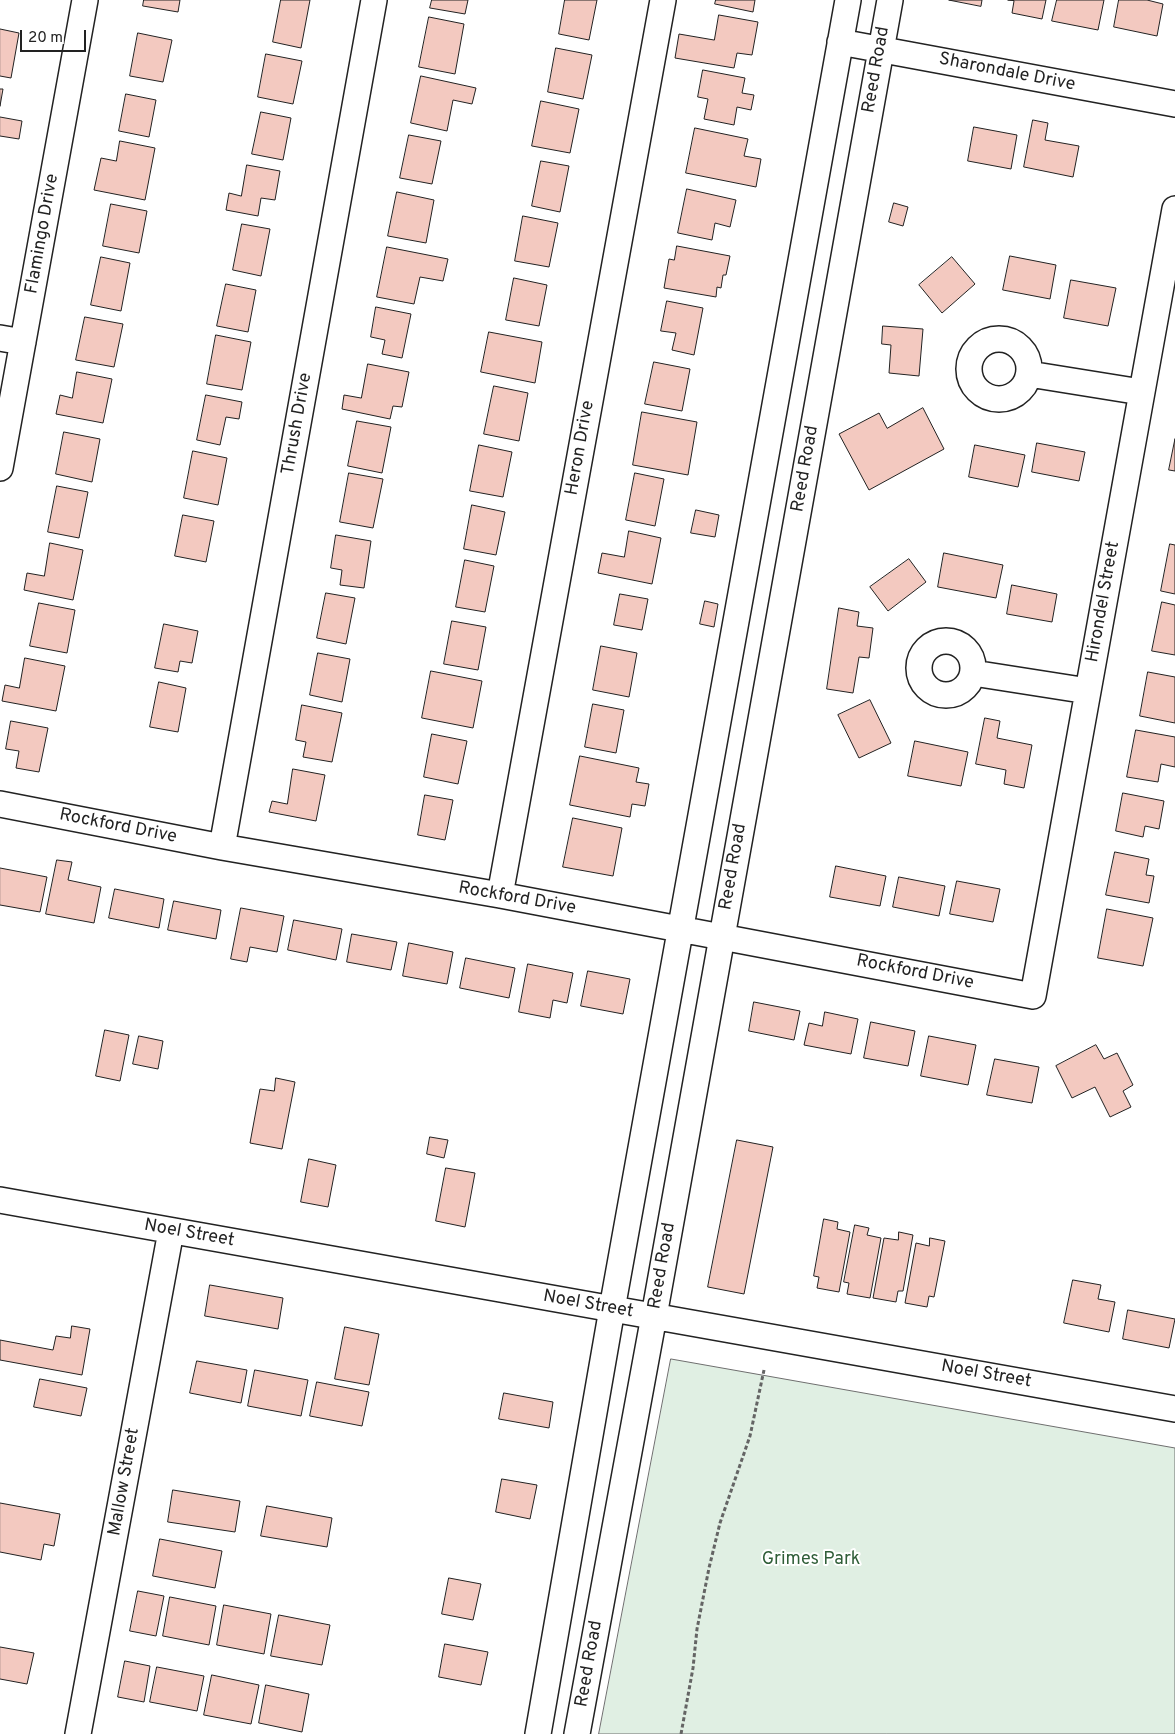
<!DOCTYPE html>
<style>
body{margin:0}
#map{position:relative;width:1175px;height:1734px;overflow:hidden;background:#fff;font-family:Overpass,sans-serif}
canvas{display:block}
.scale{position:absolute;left:20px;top:30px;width:66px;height:22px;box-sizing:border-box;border:2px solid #222;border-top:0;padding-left:6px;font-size:15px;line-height:18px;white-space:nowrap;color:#222;-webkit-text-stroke:4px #fff;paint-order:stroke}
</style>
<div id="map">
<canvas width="1175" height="1734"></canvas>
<div class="scale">20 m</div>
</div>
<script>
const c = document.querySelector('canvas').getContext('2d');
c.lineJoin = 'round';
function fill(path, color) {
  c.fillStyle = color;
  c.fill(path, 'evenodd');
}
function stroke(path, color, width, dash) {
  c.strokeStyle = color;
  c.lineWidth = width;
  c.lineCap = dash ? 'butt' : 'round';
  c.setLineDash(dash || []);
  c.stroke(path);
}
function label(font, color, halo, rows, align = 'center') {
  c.font = font + ' Overpass,sans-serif';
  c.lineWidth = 4;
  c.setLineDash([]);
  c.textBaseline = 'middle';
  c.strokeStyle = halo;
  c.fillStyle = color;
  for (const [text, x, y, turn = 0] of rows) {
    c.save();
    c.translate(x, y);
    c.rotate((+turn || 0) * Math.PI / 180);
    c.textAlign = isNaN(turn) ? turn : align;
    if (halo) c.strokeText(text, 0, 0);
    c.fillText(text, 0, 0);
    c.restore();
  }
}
const green = new Path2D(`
 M 671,1359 L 1175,1448 L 1175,1734 L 599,1734 Z`);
fill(green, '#e0efe3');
stroke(green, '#6f6f6f', 1);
const building = new Path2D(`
 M 144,0 L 180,0 L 178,12 L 143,6 Z
 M 281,0 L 310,0 L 301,48 L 273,42 Z
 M 432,0 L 468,0 L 465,14 L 430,8 Z
 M 565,0 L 597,0 L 589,40 L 559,34 Z
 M 716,0 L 755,0 L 753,12 L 715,4 Z
 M 949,0 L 982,0 L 981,6 Z
 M 1008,0 L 1046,0 L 1042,19 L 1012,13 L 1014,1 Z
 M 1057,0 L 1104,0 L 1098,30 L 1052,21 Z
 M 1119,0 L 1147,0 L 1163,4 L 1157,36 L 1114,27 Z
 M 719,15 L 758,22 L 752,55 L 737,53 L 734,68 L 675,58 L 679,34 L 714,40 Z
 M 429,17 L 464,24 L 455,74 L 419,67 Z
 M 0,29 L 19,33 L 11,78 L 0,76 Z
 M 138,33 L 172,40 L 163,82 L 130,76 Z
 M 556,48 L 592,55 L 583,99 L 548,92 Z
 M 266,54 L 302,61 L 293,104 L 258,97 Z
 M 703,70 L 745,78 L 742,93 L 754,95 L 751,110 L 737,107 L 734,125 L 704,119 L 708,99 L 698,97 Z
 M 421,76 L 476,88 L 472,104 L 453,100 L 447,131 L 411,123 Z
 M 0,89 L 3,89 L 0,106 Z
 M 126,94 L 156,100 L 149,137 L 119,131 Z
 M 541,101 L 579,109 L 570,153 L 532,146 Z
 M 261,112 L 291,118 L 283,160 L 252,154 Z
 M 0,117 L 22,121 L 19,139 L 0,136 Z
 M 1033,120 L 1048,123 L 1045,140 L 1079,146 L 1073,177 L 1024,167 Z
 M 974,127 L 1017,135 L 1011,169 L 968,161 Z
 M 695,128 L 748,139 L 744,156 L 761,159 L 756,187 L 686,173 Z
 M 409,135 L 441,141 L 432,184 L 400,178 Z
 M 120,141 L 155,148 L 145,200 L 94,190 L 101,158 L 116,161 Z
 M 541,161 L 569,166 L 560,212 L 532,206 Z
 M 247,165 L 280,171 L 275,200 L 261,198 L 258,216 L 226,210 L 229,193 L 241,196 Z
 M 687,189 L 736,200 L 730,227 L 715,223 L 712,240 L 678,233 Z
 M 397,192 L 434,200 L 426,243 L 388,236 Z
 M 894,203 L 908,207 L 903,226 L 889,222 Z
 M 111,204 L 147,211 L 139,253 L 103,246 Z
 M 523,216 L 558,223 L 549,267 L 515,261 Z
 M 242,224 L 270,229 L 261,276 L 233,270 Z
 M 677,246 L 730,256 L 726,275 L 723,275 L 721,288 L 717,287 L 716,297 L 664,288 L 669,259 L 674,260 Z
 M 387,247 L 448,259 L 443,281 L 420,277 L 414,304 L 377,297 Z
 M 1010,256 L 1056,265 L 1050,299 L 1003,290 Z
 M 101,257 L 130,263 L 121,311 L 91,305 Z
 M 952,257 L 975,284 L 942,313 L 919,285 Z
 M 514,278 L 547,285 L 539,326 L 506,320 Z
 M 1071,280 L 1116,288 L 1108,326 L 1064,318 Z
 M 226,284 L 256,290 L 248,332 L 217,326 Z
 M 667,301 L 703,308 L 694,355 L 672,350 L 676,333 L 661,331 Z
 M 376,307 L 411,314 L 402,358 L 382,354 L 385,340 L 371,337 Z
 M 85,317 L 123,324 L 114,367 L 76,360 Z
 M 883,326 L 923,329 L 919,376 L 889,373 L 891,345 L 882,344 Z
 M 489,332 L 542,342 L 535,383 L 481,372 Z
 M 216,335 L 251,342 L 242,390 L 207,384 Z
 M 654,362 L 690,369 L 682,411 L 645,404 Z
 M 368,364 L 409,372 L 402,407 L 393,406 L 390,419 L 342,409 L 344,395 L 361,398 Z
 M 77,372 L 112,379 L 103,423 L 56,414 L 60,395 L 72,398 Z
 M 494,386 L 528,393 L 519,441 L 484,434 Z
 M 206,395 L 242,402 L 239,419 L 226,417 L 220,445 L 197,440 Z
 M 923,408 L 944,449 L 869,490 L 839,434 L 879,413 L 887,428 Z
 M 642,412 L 697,422 L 688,475 L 633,465 Z
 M 357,421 L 391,427 L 382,473 L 348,466 Z
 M 64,432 L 100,439 L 92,482 L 56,474 Z
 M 1175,439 L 1175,471 L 1169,470 Z
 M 1037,443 L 1085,452 L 1079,481 L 1032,472 Z
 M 479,445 L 512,452 L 503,497 L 470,491 Z
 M 975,445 L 1025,455 L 1018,487 L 969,477 Z
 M 193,451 L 227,458 L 218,505 L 184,498 Z
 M 349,473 L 383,479 L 373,528 L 340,522 Z
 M 635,473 L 664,479 L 655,526 L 626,520 Z
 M 57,486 L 88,492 L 79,538 L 48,532 Z
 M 472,505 L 505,512 L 496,555 L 464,549 Z
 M 696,510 L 719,515 L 715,537 L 691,533 Z
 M 183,515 L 214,521 L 206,562 L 175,556 Z
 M 629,531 L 661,538 L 652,584 L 598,573 L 602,553 L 624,557 Z
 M 336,535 L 371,541 L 364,588 L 340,585 L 342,570 L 331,568 Z
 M 50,543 L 83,550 L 73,600 L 24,590 L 27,573 L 44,576 Z
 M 1170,544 L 1175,545 L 1175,594 L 1161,591 Z
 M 944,553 L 1003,565 L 996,598 L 938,587 Z
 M 909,559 L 926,582 L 888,611 L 870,587 Z
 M 465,560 L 494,566 L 485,612 L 456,607 Z
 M 1012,585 L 1057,594 L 1052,622 L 1007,614 Z
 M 326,593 L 355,598 L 346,644 L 317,638 Z
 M 620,594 L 648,599 L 642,630 L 614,625 Z
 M 705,601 L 718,604 L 714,627 L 700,624 Z
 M 1162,602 L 1175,605 L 1175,655 L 1152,651 Z
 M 39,603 L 75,610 L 67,653 L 30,646 Z
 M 839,608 L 859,612 L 857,626 L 873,628 L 869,658 L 859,657 L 853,693 L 827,689 Z
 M 452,621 L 486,627 L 478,670 L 444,664 Z
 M 164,624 L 198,631 L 192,663 L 180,661 L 178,672 L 155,668 Z
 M 601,646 L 637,653 L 629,697 L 593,690 Z
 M 318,653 L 350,659 L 342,702 L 310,695 Z
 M 25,658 L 65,666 L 56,711 L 2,701 L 5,685 L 19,688 Z
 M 431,671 L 482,681 L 473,728 L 422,718 Z
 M 1148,672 L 1175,677 L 1175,723 L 1140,716 Z
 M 159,682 L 186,688 L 178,732 L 150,727 Z
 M 870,700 L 891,743 L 859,758 L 838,715 Z
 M 593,704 L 624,710 L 616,753 L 585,747 Z
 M 302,705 L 342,713 L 332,762 L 303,757 L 306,742 L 296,740 Z
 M 985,718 L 1000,721 L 997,738 L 1032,745 L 1024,788 L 1004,784 L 1006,770 L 976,764 Z
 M 11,721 L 48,728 L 39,772 L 16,768 L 19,751 L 6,749 Z
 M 1136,730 L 1175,737 L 1175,767 L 1161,764 L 1158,782 L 1127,777 Z
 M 432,734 L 467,741 L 458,784 L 424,777 Z
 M 915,741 L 968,752 L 961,786 L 908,776 Z
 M 580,756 L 639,768 L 636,782 L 649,784 L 645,806 L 632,804 L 630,817 L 570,805 Z
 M 293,769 L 325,775 L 316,821 L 269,812 L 272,801 L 287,804 Z
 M 1123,793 L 1164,801 L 1159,829 L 1145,826 L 1143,837 L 1116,831 Z
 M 425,795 L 453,800 L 445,840 L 418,835 Z
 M 573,818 L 622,828 L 613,876 L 563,867 Z
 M 1115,852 L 1149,859 L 1146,875 L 1154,876 L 1149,903 L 1106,895 Z
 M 57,860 L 72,862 L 68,880 L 101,887 L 94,923 L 46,914 Z
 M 836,866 L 886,876 L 880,906 L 830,897 Z
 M 0,868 L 47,877 L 40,912 L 0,905 Z
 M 899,877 L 945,886 L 939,916 L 893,907 Z
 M 957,881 L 1000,889 L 993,922 L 950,914 Z
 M 115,889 L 164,899 L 159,928 L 109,918 Z
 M 174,901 L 221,910 L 216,939 L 168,930 Z
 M 241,908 L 284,916 L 277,952 L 250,947 L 247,962 L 231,959 Z
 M 1107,909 L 1153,918 L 1143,966 L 1098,958 Z
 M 294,920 L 342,929 L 336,960 L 288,950 Z
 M 352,934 L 397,942 L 391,970 L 347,962 Z
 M 409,943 L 453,952 L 447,984 L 403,976 Z
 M 466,958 L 515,968 L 509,998 L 460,988 Z
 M 528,964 L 573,973 L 567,1003 L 553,1000 L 550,1018 L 519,1012 Z
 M 588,971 L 630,979 L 623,1014 L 581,1006 Z
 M 754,1002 L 800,1011 L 794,1040 L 749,1031 Z
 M 825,1012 L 858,1019 L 851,1054 L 804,1045 L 809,1023 L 822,1026 Z
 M 871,1022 L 915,1031 L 908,1066 L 864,1058 Z
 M 105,1030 L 129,1035 L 120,1081 L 96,1076 Z
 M 139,1036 L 163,1041 L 158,1069 L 133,1064 Z
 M 929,1036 L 976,1045 L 968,1085 L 921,1076 Z
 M 1096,1045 L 1104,1059 L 1117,1053 L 1133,1085 L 1123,1091 L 1131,1107 L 1110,1117 L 1095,1087 L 1072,1098 L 1056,1066 Z
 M 995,1059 L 1039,1067 L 1032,1103 L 987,1095 Z
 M 276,1078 L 295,1082 L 282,1149 L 250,1143 L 260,1089 L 274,1091 Z
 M 430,1137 L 448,1140 L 444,1158 L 427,1154 Z
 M 737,1140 L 773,1147 L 744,1294 L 708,1287 Z
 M 309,1159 L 336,1165 L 328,1207 L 301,1202 Z
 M 446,1168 L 475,1173 L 465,1227 L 436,1221 Z
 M 824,1219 L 838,1222 L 837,1229 L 850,1232 L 839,1292 L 817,1288 L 819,1277 L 814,1276 Z
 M 855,1225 L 869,1228 L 867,1235 L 881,1238 L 870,1298 L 847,1294 L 849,1283 L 844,1282 Z
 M 899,1232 L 913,1235 L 903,1291 L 898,1291 L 896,1302 L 873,1298 L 884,1238 L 898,1240 Z
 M 930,1238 L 945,1241 L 934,1297 L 929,1296 L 927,1307 L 905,1303 L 916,1243 L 929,1246 Z
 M 1073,1280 L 1101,1285 L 1098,1299 L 1115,1302 L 1109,1332 L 1064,1323 Z
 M 210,1285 L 283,1298 L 278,1329 L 205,1316 Z
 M 1128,1310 L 1175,1319 L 1169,1348 L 1123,1339 Z
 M 72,1326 L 90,1329 L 82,1375 L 0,1360 L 0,1340 L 53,1350 L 56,1336 L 70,1338 Z
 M 345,1327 L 379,1334 L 369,1385 L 335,1379 Z
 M 197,1361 L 247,1370 L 241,1403 L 190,1393 Z
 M 255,1370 L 308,1380 L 301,1416 L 248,1406 Z
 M 40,1379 L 87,1388 L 81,1416 L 34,1407 Z
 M 317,1382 L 369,1392 L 362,1426 L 310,1416 Z
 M 504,1393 L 553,1402 L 549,1428 L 499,1419 Z
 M 502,1479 L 537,1485 L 530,1519 L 496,1512 Z
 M 173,1490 L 240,1501 L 235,1532 L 168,1522 Z
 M 0,1503 L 60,1514 L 54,1546 L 44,1544 L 41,1560 L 0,1552 Z
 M 267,1506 L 332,1518 L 327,1547 L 261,1536 Z
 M 160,1539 L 222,1551 L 215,1588 L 153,1576 Z
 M 449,1578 L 481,1584 L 473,1620 L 442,1614 Z
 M 138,1591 L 164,1596 L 156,1636 L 130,1631 Z
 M 170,1597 L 216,1606 L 209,1645 L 163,1636 Z
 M 224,1605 L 271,1614 L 264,1654 L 217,1645 Z
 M 279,1615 L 330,1625 L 322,1665 L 271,1656 Z
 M 445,1644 L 488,1652 L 481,1685 L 439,1677 Z
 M 0,1647 L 34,1653 L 27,1684 L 0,1679 Z
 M 125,1661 L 150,1666 L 144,1702 L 118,1697 Z
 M 157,1667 L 204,1676 L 197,1711 L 150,1702 Z
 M 212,1675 L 259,1685 L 251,1724 L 204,1715 Z
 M 266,1685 L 309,1694 L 302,1732 L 259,1723 Z`);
fill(building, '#f3c9c0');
stroke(building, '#222', 1);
const minor = new Path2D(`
 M 840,42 L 1175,104
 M 0,338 L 23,342
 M969 369a30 30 0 1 1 60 0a30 30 0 1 1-60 0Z
 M 1029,374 L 1141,392
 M 0,468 L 85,0
 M919 668a27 27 0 1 1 54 0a27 27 0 1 1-54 0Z
 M 973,673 L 1088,691
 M 0,804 L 222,847 L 500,895 L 1033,996 L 1175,209
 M 222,847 L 374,0
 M 500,895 L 663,0
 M 0,1200 L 1175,1409
 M 78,1734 L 171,1231
 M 538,1734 L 612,1309 L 848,0
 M 577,1734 L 654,1316 L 890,0`);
stroke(minor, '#222', 28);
stroke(new Path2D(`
 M 681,1734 L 693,1668 L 697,1629 L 709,1568 L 720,1523 L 750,1436 L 764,1370`), '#646464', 3, [4, 2.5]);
stroke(minor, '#fff', 25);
label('18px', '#222', '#fff', [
 ["Reed Road",877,70,-80],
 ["Sharondale Drive",1007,73,11],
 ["Flamingo Drive",43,234,-80],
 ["Thrush Drive",298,424,-80],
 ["Heron Drive",581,448,-80],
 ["Reed Road",806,469,-80],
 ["Hirondel Street",1104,602,-80],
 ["Rockford Drive",118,827,11],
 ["Reed Road",734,867,-80],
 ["Rockford Drive",517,899,10],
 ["Rockford Drive",915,973,11],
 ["Noel Street",189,1234,10],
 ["Reed Road",663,1266,-80],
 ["Noel Street",588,1305,10],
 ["Noel Street",986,1375,10],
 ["Mallow Street",125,1482,-80],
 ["Reed Road",590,1664,-80]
]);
label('18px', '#2f5e38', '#fff', [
 ["Grimes Park",811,1560]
]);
</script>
